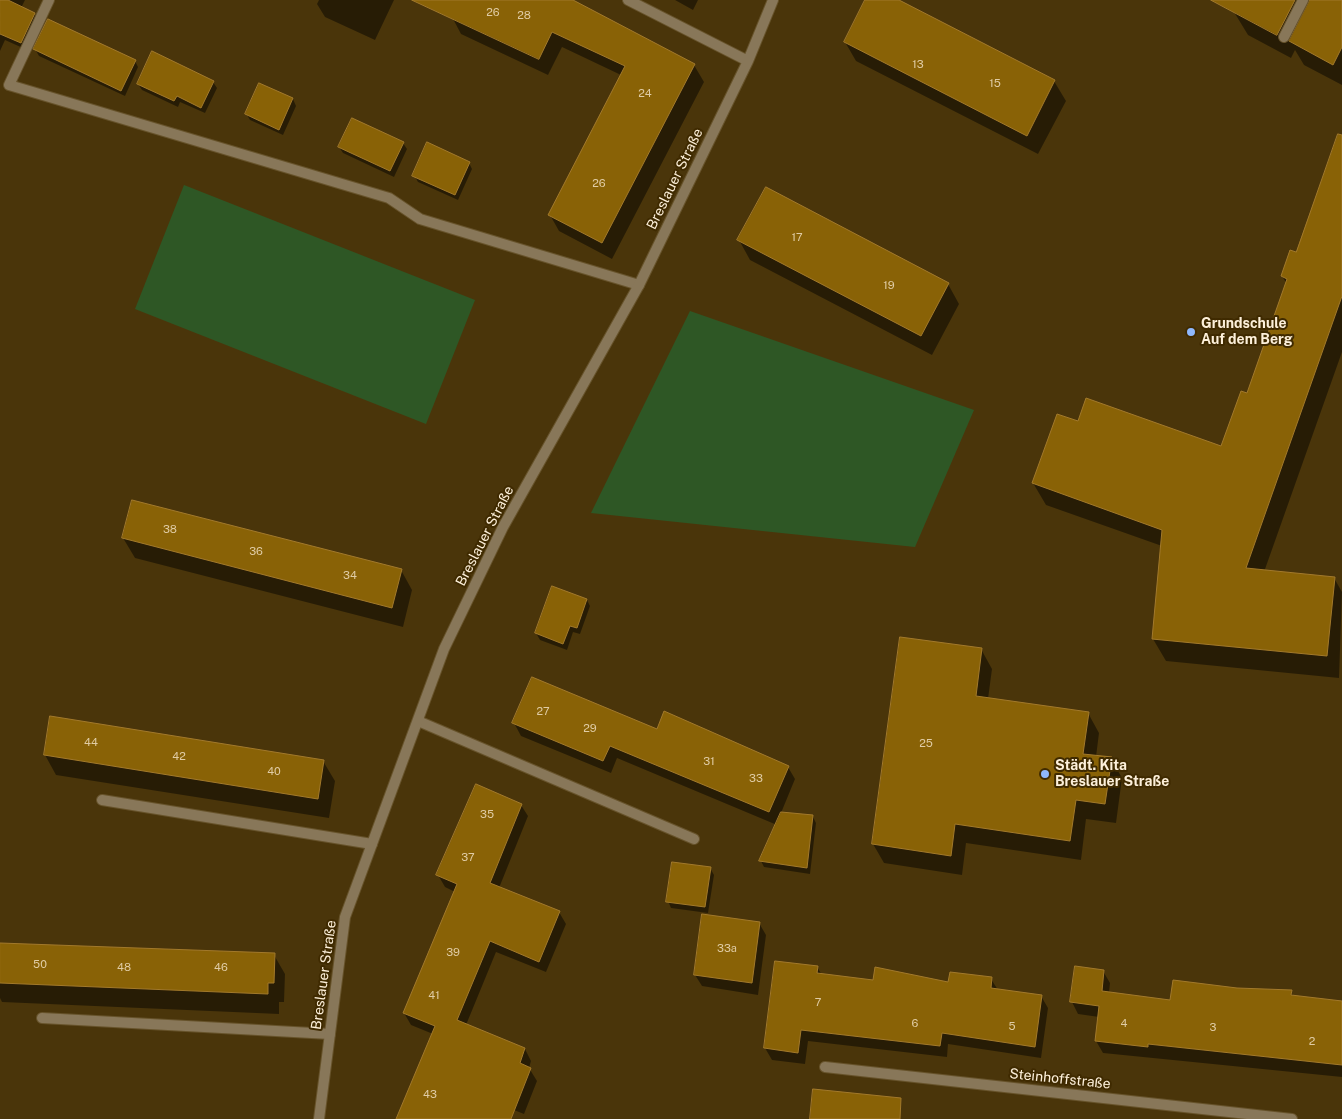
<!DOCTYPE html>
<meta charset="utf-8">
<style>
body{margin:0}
canvas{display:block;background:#4a350a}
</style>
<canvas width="1342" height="1119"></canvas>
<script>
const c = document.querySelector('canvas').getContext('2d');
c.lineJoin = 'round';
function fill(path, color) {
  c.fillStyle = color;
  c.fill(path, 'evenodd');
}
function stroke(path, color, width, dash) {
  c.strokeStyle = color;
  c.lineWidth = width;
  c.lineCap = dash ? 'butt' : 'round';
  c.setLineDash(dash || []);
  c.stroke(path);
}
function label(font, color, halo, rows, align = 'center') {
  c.font = font + ' "Public Sans",sans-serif';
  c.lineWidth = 4;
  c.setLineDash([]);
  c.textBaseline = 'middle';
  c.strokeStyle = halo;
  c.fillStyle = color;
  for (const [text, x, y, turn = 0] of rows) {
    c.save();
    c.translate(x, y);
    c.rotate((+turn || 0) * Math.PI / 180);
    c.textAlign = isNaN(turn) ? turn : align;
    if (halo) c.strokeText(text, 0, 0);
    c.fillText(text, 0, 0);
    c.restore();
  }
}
fill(new Path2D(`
 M 184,185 L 475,300 L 426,424 L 135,309 Z
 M 690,311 L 974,410 L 915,547 L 591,513 Z`), '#2e5725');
fill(new Path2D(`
 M 0,0 L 25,0 L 21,8 L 34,14 L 38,20 L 25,49 L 5,40 L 0,51 Z
 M 319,0 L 394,0 L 375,40 L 325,17 L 317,4 Z
 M 436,0 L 570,0 L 694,65 L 704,82 L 612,259 L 559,231 L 550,215 L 621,75 L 562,47 L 548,75 L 461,34 L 452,17 Z
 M 675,0 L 698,0 L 693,10 Z
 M 866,0 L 896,0 L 1054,81 L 1066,101 L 1038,154 L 856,61 L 845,42 Z
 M 1241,0 L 1342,0 L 1342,85 L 1304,65 L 1295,50 L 1291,58 L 1248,35 L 1234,12 Z
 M 35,49 L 135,61 L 138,67 L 125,96 L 39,56 Z
 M 213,82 L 217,88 L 205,113 L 180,102 L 178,107 L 142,90 L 138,84 Z
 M 260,84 L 293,99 L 296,106 L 283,135 L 250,120 L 246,113 Z
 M 403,143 L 407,149 L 394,177 L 343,153 L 339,147 Z
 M 1342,161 L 1342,352 L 1264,572 L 1334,578 L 1342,592 L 1339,678 L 1166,661 L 1153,639 L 1162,546 L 1046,505 L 1033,483 L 1079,423 L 1222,447 L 1247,394 L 1287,284 L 1282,276 L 1297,253 Z
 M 469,163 L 472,169 L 458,200 L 418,182 L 414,175 Z
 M 739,240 L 948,284 L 959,304 L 932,355 L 750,260 Z
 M 123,538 L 401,570 L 412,590 L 403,627 L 135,558 Z
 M 587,600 L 590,606 L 580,634 L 573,632 L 567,650 L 540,640 L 536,633 Z
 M 981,649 L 992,669 L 988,699 L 1088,713 L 1099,733 L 1096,757 L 1111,759 L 1122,778 L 1116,823 L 1086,819 L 1081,860 L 966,843 L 962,875 L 884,863 L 873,844 Z
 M 51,718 L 323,761 L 335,781 L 329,818 L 56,775 L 45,755 Z
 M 514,723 L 658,730 L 788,767 L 795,779 L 781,813 L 813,817 L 816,823 L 810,874 L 764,867 L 761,861 L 777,825 L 617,758 L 611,773 L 521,736 Z
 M 521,805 L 528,816 L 499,888 L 559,912 L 566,924 L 546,972 L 496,952 L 466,1025 L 525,1049 L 531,1061 L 529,1068 L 537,1081 L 524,1114 L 474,1094 L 463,1119 L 398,1119 L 433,1034 L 411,1025 L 404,1013 L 455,892 L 445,887 L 438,875 Z
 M 710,868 L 714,875 L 708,913 L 671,908 L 668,901 Z
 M 759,923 L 766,935 L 758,995 L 702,986 L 695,975 Z
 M 0,944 L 274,955 L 285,974 L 284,1002 L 279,1002 L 279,1014 L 2,1002 L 0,998 Z
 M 817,967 L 822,975 L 874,982 L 949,984 L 991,979 L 998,990 L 1041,996 L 1048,1008 L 1041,1058 L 948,1044 L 947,1057 L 808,1041 L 805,1064 L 772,1060 L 765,1048 Z
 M 1103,971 L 1110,983 L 1109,993 L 1172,1001 L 1237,989 L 1291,992 L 1294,997 L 1342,1002 L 1342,1077 L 1103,1053 L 1096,1041 L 1099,1017 L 1078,1014 L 1072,1002 Z`), '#0007');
const building = new Path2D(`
 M 0,0 L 8,0 L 35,13 L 21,43 L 0,34 Z
 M 412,0 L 573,0 L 695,64 L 602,243 L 548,215 L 625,66 L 552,32 L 539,59 Z
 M 865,0 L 899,0 L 1055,80 L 1027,136 L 844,42 Z
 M 1211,0 L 1295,0 L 1277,35 Z
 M 1310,0 L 1342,0 L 1342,47 L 1333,65 L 1289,41 Z
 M 48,19 L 136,60 L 121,91 L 33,49 Z
 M 152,51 L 214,81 L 201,108 L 177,96 L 174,101 L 137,84 Z
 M 259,83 L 293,98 L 279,130 L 245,114 Z
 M 352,118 L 404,142 L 390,171 L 338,147 Z
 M 1338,134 L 1342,135 L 1342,296 L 1246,568 L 1335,577 L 1327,656 L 1152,639 L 1162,530 L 1032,483 L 1057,414 L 1078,421 L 1086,398 L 1221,446 L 1241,391 L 1247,393 L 1287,279 L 1281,276 L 1290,250 L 1296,252 Z
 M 427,142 L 470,162 L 455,195 L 412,176 Z
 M 766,187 L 949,283 L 921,336 L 737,240 Z
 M 132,500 L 402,569 L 392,608 L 122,538 Z
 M 552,586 L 587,599 L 577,628 L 570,626 L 563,644 L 535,633 Z
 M 900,637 L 982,648 L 976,696 L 1089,712 L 1083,754 L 1112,757 L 1105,804 L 1076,800 L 1070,841 L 955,824 L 951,856 L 872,844 Z
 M 532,677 L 657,729 L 664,711 L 789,766 L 769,812 L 610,746 L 603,761 L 512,723 Z
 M 50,716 L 324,760 L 318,799 L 44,755 Z
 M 476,784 L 522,804 L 490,883 L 560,911 L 539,962 L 490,941 L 457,1020 L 525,1048 L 520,1063 L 531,1068 L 511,1119 L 396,1119 L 435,1026 L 403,1013 L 457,884 L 436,875 Z
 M 781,812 L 813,815 L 807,868 L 759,861 Z
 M 672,862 L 711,867 L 705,907 L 666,902 Z
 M 702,914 L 760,922 L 752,983 L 694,975 Z
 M 0,943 L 275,953 L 274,983 L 268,983 L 268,994 L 0,983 Z
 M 775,961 L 818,966 L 817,973 L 873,980 L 875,967 L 948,982 L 950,972 L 992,977 L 991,988 L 1042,995 L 1035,1047 L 942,1033 L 940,1046 L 801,1030 L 798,1053 L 764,1048 Z
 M 1075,966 L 1104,970 L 1102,991 L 1170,1000 L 1173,980 L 1237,988 L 1292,990 L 1291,995 L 1342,1001 L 1342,1065 L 1148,1044 L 1148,1047 L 1095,1041 L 1099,1006 L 1070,1002 Z
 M 813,1089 L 901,1098 L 900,1119 L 810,1119 Z`);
fill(building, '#896206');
stroke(building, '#a2792b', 1);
const service = new Path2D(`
 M 49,0 L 9,85 L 389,198 L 420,219 L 639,285
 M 1284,37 L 1303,0
 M 418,721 L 694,839
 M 102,800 L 372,844
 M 42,1018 L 330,1034`);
const minor = new Path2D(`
 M 628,0 L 748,61
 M 825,1067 L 1292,1119
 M 319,1119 L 345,917 L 444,649 L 503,527 L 639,285 L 748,61 L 773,0`);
stroke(service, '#67532b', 12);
stroke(minor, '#67532b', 12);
stroke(service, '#887759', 10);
stroke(minor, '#887759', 10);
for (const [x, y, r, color] of [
 [1191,332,5,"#8fb8fd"],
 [1045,774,5,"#8fb8fd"]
]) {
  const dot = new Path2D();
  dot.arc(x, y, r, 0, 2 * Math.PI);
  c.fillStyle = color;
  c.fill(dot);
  stroke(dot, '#3f2a00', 2);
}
label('11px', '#e0cca5', null, [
 ["26",493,13],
 ["28",524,16],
 ["13",918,65],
 ["15",995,84],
 ["24",645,94],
 ["26",599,184],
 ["17",797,238],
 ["19",889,286],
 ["38",170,530],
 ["36",256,552],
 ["34",350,576],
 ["27",543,712],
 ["29",590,729],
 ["44",91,743],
 ["25",926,744],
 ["42",179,757],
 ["31",709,762],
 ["40",274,772],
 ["33",756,779],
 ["35",487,815],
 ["37",468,858],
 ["33a",727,949],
 ["39",453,953],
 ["50",40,965],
 ["48",124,968],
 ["46",221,968],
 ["41",434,996],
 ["7",818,1003],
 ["6",915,1024],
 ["4",1124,1024],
 ["5",1012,1027],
 ["3",1213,1028],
 ["2",1312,1042],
 ["43",430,1095]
]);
label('14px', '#fdf0da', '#3f2a00', [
 ["Breslauer Straße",675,179,-64],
 ["Breslauer Straße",485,536,-63],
 ["Breslauer Straße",324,975,-82],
 ["Steinhoffstraße",1060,1079,6]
]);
label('bold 14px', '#fdf0da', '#3f2a00', [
 ["Grundschule",1201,324],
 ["Auf dem Berg",1201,340],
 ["Städt. Kita",1055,766],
 ["Breslauer Straße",1055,782]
], 'left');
</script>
